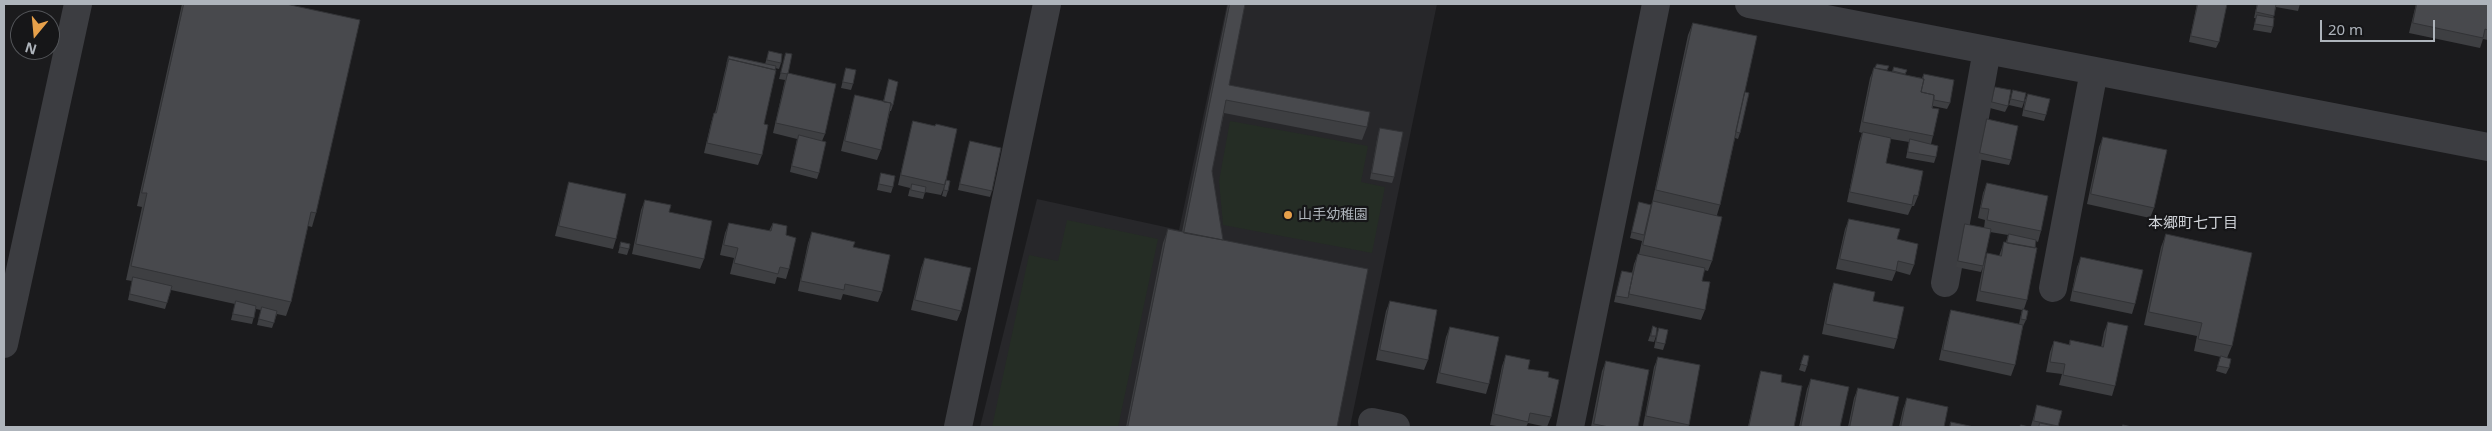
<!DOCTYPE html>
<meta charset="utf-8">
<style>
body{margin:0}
#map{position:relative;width:2492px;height:431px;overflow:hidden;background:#1b1b1d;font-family:"Noto Sans",sans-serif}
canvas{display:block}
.frame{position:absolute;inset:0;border:5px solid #aeb4bb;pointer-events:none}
.north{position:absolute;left:10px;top:10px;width:50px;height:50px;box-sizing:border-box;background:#161618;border:1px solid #535559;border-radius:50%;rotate:197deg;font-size:14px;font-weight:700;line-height:20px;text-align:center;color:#aeb4bb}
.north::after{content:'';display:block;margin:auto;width:18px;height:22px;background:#e6a04a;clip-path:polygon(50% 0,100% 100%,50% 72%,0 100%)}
.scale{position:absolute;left:2320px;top:20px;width:115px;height:22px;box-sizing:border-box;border:2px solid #aeb4bb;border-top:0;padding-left:6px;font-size:15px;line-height:18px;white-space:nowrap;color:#aeb4bb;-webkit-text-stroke:4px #161618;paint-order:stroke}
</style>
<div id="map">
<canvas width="2492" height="431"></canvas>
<div class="frame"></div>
<div class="north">N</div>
<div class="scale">20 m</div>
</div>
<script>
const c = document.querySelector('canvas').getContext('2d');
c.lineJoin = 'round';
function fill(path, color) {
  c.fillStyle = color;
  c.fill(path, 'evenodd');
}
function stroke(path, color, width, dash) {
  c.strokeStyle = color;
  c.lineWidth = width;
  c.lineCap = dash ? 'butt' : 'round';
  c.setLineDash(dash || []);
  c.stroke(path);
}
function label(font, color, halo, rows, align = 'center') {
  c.font = font + ' "Noto Sans","Noto Sans JP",sans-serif';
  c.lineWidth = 4.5;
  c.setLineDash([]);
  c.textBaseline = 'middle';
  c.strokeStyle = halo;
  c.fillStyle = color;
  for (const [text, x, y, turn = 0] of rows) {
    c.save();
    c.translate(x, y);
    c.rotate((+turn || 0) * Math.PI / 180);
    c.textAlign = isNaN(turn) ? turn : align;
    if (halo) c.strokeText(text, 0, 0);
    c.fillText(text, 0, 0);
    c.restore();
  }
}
fill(new Path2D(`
 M 1227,4 L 1437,4 L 1350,427 L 980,427 L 1037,199 L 1179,230 Z`), '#27272a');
fill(new Path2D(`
 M 1230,121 L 1368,146 L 1361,182 L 1385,187 L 1372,253 L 1223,225 L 1219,181 Z
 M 1067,220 L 1158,239 L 1118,427 L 992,427 L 1029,255 L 1058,261 Z`), '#252d25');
stroke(new Path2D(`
 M 1749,4 L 2488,147
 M 1945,283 L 1987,50
 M 2053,288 L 2094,71
 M 4,344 L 78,4
 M 1372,422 L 1396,427
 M 958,427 L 1047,4
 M 1570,427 L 1656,4`), '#3c3d41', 28);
fill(new Path2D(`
 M 182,4 L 286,4 L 316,213 L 312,227 L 308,226 L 291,302 L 286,316 L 277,314 L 272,328 L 257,325 L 261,310 L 256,309 L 252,324 L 231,320 L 235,304 L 171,290 L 165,309 L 128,300 L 132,281 L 126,280 L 142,207 L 137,206 Z
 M 1228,4 L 1245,4 L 1229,85 L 1367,127 L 1362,140 L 1224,113 L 1212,171 L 1223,240 L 1337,427 L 1126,427 L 1163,243 L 1168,229 L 1182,232 Z
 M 2197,4 L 2227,4 L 2219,42 L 2216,48 L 2189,42 Z
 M 2257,4 L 2300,4 L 2298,11 L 2276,7 L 2273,18 L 2273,27 L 2271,33 L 2253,30 L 2256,18 L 2254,18 Z
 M 2416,4 L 2488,4 L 2488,40 L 2483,39 L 2480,48 L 2409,33 Z
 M 1693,23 L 1745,92 L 1740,133 L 1738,139 L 1735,138 L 1720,205 L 1717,215 L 1712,261 L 1708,271 L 1704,270 L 1702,281 L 1705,310 L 1701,320 L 1614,302 L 1620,277 L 1622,271 L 1632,273 L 1634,264 L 1638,254 L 1639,254 L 1642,241 L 1630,238 L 1639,202 L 1651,205 L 1652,203 L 1688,35 Z
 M 769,51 L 781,63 L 779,69 L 775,68 L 764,124 L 762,155 L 758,165 L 704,153 L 711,123 L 714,113 L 715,113 L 727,62 L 729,56 L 765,64 Z
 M 786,53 L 788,73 L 825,134 L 822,141 L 819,173 L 817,179 L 790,172 L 797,139 L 773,133 L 785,80 L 779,79 Z
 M 1894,67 L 1907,70 L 1905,75 L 1922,78 L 1924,74 L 1950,103 L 1947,109 L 1933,106 L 1933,136 L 1931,144 L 1936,157 L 1934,163 L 1906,158 L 1909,142 L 1891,139 L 1886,163 L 1918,196 L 1914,206 L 1912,206 L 1908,215 L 1847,202 L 1859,142 L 1862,133 L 1859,132 L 1870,78 L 1874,68 L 1892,72 Z
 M 846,68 L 853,84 L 851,90 L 841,88 Z
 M 889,79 L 893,105 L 891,111 L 890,111 L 881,150 L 877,160 L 841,151 L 852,105 L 855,95 L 883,102 Z
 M 1995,87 L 2008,106 L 2005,112 L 1990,108 L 1993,93 Z
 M 2013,90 L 2024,102 L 2022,108 L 2009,105 Z
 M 2028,94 L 2046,115 L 2044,121 L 2022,116 L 2025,100 Z
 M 1987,119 L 2011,160 L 2009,165 L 1978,159 L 1985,125 Z
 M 913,121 L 935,126 L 936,124 L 945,185 L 941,195 L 925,192 L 923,199 L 908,196 L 910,188 L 898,185 L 910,132 Z
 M 1380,128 L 1394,177 L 1392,183 L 1370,179 L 1378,134 Z
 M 2103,137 L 2154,208 L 2150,218 L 2087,204 L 2099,147 Z
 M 970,141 L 992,191 L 990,197 L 958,190 L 968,147 Z
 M 881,173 L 893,187 L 891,193 L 877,190 Z
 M 946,180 L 948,191 L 946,197 L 942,196 Z
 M 569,182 L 616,239 L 613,249 L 555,236 L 566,192 Z
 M 1987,183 L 2041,231 L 2038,242 L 2036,241 L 2035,248 L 2027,300 L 2024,309 L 2026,320 L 2023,326 L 2015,365 L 2011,376 L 1939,360 L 1948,320 L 1951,310 L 2019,324 L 2022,310 L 1976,301 L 1983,266 L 1981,272 L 1956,267 L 1963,230 L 1965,224 L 1984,228 L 1985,220 L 1978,218 L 1983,193 ZM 1990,232 L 2008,235 L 2006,242 L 2004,242 L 1999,256 L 1987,253 L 1984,263 Z
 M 645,200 L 669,212 L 704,259 L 700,269 L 632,254 L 641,210 Z
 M 1849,219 L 1897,239 L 1914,265 L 1910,275 L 1896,271 L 1892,281 L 1836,269 L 1845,229 Z
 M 729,223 L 769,231 L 773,223 L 786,235 L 789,269 L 786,279 L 777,277 L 775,284 L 730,274 L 734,258 L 720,255 L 725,233 Z
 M 812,232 L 853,247 L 882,292 L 878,302 L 843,294 L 841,300 L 798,291 L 808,243 Z
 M 2166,234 L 2232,346 L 2227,358 L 2229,368 L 2226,374 L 2216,371 L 2221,357 L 2194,351 L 2197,336 L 2144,325 L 2161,247 Z
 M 621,242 L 629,249 L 627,255 L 618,253 Z
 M 2081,257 L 2135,304 L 2132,314 L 2070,301 L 2077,267 Z
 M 925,258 L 961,311 L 957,321 L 911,310 L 921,268 Z
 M 1834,283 L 1873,301 L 1897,339 L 1894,349 L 1822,334 L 1830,294 Z
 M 1390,301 L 1428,360 L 1424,370 L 1376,360 L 1386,311 Z
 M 2108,322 L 2115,386 L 2112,396 L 2059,385 L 2062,374 L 2046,372 L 2050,352 L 2054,341 L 2069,345 L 2070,340 L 2101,347 L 2104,332 Z
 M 1653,326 L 1656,336 L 1654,342 L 1648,341 Z
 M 1450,327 L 1489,384 L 1486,394 L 1436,383 L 1446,337 Z
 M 1659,328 L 1665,344 L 1663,350 L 1654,348 L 1657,334 Z
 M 1506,355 L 1528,369 L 1548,377 L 1551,417 L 1547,427 L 1528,423 L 1526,427 L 1503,427 L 1490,425 L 1502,366 Z
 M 1804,355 L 1807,366 L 1805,372 L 1799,370 Z
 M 1658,357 L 1689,425 L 1688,427 L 1647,427 L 1643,426 L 1654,367 Z
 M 1606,361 L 1638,427 L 1591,427 L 1602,371 Z
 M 1761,371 L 1781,382 L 1794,427 L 1748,427 L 1758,381 Z
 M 1811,379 L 1840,427 L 1799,427 L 1807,389 Z
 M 1858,388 L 1892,427 L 1848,427 L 1854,398 Z
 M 1907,398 L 1944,427 L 1899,427 L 1903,409 Z
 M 2037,405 L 2062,411 L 2058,427 L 2035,427 L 2031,426 Z`), '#3e3f42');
const building = new Path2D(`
 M 184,4 L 286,4 L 360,20 L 316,213 L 311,212 L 291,302 L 131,266 L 147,193 L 142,193 Z
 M 1230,4 L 1245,4 L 1229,85 L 1370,112 L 1367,127 L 1226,100 L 1212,171 L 1223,240 L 1184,233 Z
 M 2198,4 L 2227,4 L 2219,42 L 2191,36 Z
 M 2258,4 L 2276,4 L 2274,16 L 2256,12 Z
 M 2417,4 L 2488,4 L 2488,30 L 2485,29 L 2483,38 L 2413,23 Z
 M 2257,15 L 2274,18 L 2273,27 L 2255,24 Z
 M 1693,23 L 1757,36 L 1720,205 L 1656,190 Z
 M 769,51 L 782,54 L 781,63 L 767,60 Z
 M 786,53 L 792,54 L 788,74 L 781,73 Z
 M 729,56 L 776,66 L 775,70 L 729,59 L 727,63 Z
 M 729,59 L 776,70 L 764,124 L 768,125 L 762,155 L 707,143 L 714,113 L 716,113 Z
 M 1877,64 L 1889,66 L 1887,70 L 1875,68 Z
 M 1894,67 L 1907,70 L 1905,74 L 1893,71 Z
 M 846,68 L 856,70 L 853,84 L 843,82 Z
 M 1874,68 L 1924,79 L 1921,92 L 1934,95 L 1932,108 L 1939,109 L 1933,136 L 1863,122 Z
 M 788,73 L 836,84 L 825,134 L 776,123 Z
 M 1924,74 L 1954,80 L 1950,103 L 1934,100 L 1934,95 L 1921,92 L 1924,79 L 1923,79 Z
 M 889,79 L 898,82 L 893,105 L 891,105 L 891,103 L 884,102 Z
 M 1995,87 L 2011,90 L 2008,106 L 1992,102 Z
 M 2013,90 L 2026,93 L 2024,102 L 2011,99 Z
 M 1745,92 L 1749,93 L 1740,133 L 1736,132 Z
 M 2028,94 L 2050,99 L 2046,115 L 2024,110 Z
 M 855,95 L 891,103 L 881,150 L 845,141 Z
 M 1987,119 L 2018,126 L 2011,160 L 1980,153 Z
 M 913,121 L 935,126 L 936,124 L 957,129 L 945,185 L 901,175 Z
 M 1380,128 L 1403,132 L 1394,177 L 1372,173 Z
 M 1863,132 L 1891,138 L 1886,163 L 1923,171 L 1918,196 L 1914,195 L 1912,205 L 1850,192 Z
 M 799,135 L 826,142 L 819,173 L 792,166 Z
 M 2103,137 L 2167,150 L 2154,208 L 2091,194 Z
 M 1910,139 L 1938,146 L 1936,157 L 1908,152 Z
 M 970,141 L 1001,148 L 992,191 L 960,184 Z
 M 881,173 L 895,176 L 893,187 L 879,184 Z
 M 946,180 L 950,181 L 948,191 L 944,190 Z
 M 569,182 L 626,194 L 616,239 L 559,226 Z
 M 1987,183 L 2048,196 L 2041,231 L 1987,220 L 1989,209 L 1981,208 Z
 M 912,184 L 926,187 L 925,193 L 911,190 Z
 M 645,200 L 671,205 L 669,212 L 712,221 L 704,259 L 636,244 Z
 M 1653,201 L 1722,217 L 1712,261 L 1643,245 Z
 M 1639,202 L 1651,205 L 1644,235 L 1632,232 Z
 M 1849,219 L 1900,229 L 1897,239 L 1918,244 L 1914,265 L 1898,261 L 1896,271 L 1840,259 Z
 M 729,223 L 771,231 L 773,223 L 787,226 L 786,235 L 796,238 L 789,269 L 780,267 L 778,274 L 734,263 L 738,248 L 724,245 Z
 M 1965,224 L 1991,229 L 1983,266 L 1958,261 Z
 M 1168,229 L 1368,269 L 1337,427 L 1128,427 Z
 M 812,232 L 855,242 L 853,247 L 890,255 L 882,292 L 845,284 L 844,290 L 801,281 Z
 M 2009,234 L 2036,240 L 2035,248 L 2007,243 Z
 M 2166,234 L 2252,253 L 2232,346 L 2198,339 L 2202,323 L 2149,312 Z
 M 621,242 L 630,244 L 629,249 L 620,247 Z
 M 2004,242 L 2037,248 L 2027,300 L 1980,291 L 1987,253 L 2001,256 Z
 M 1638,254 L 1705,268 L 1702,281 L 1710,282 L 1705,310 L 1629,294 Z
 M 2081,257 L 2143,270 L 2135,304 L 2073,291 Z
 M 925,258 L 971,268 L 961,311 L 915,300 Z
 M 1622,271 L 1633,273 L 1628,298 L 1616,296 Z
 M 133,277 L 172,286 L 167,303 L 130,294 Z
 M 1834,283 L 1875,292 L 1873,301 L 1904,307 L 1897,339 L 1826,324 Z
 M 236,301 L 256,306 L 254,318 L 233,314 Z
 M 1390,301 L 1437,310 L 1428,360 L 1380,350 Z
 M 262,307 L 277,311 L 274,323 L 259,319 Z
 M 2023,309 L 2028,311 L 2026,320 L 2021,319 Z
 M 1951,310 L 2023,325 L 2015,365 L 1943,350 Z
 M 2108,322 L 2128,326 L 2115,386 L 2063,375 L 2065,364 L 2050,362 L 2054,341 L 2070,345 L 2070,340 L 2103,347 Z
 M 1653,326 L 1657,328 L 1656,336 L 1651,336 Z
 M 1450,327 L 1499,337 L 1489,384 L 1440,373 Z
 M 1659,328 L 1668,330 L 1665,344 L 1656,342 Z
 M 1506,355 L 1530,360 L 1528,369 L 1549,372 L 1548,377 L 1559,380 L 1551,417 L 1530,413 L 1528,422 L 1494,414 Z
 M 1804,355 L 1809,356 L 1807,366 L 1801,364 Z
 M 2221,356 L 2231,359 L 2229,368 L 2218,366 Z
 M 1658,357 L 1700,365 L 1689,425 L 1646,416 Z
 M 1606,361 L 1649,370 L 1638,427 L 1609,427 L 1594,424 Z
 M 1761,371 L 1782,375 L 1781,382 L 1802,386 L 1794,427 L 1749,427 Z
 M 1811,379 L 1849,387 L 1840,427 L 1801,427 Z
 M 1858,388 L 1899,397 L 1892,427 L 1850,427 Z
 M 1907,398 L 1948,407 L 1944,427 L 1901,427 Z
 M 2037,405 L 2062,411 L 2058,426 L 2034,421 Z
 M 1951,422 L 1974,427 L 1950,427 Z
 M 2040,423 L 2058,427 L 2039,427 Z
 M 2021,425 L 2029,427 L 2020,427 Z
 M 2123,425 L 2132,427 L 2123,427 Z`);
fill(building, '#48494d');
stroke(building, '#323336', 1);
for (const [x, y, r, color] of [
 [1288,215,5,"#e6a04a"]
]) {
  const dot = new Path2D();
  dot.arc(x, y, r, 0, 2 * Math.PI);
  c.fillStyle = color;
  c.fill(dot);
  stroke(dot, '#161618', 2);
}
label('14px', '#aeb4bb', '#161618', [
 ["山手幼稚園",1298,215]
], 'left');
label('15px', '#cfd2d7', '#161618', [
 ["本郷町七丁目",2193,224]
]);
</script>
